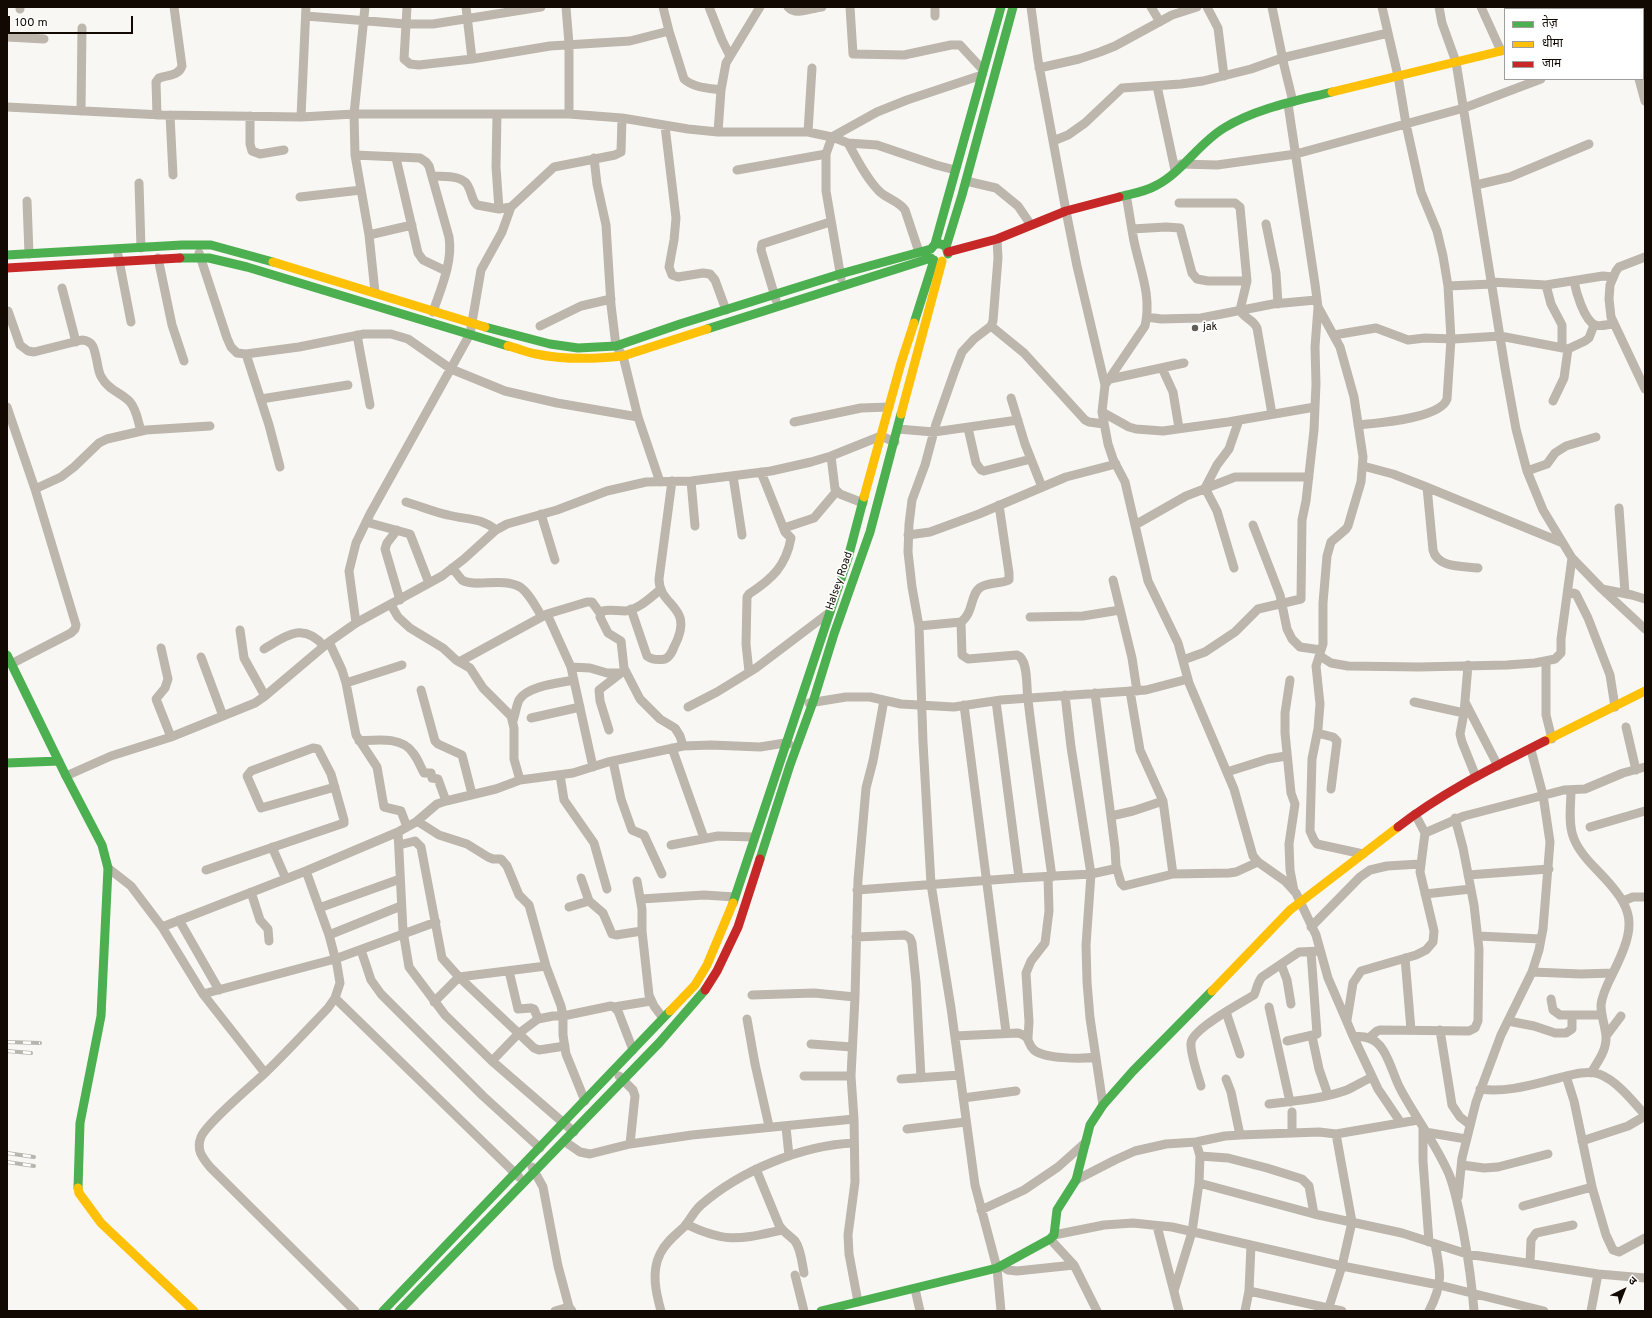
<!DOCTYPE html>
<meta charset="utf-8">
<style>
body{margin:0}
#map{position:relative;width:1652px;height:1318px;overflow:hidden;background:#f9f7f4;font-family:Overpass,"Noto Sans Devanagari",sans-serif}
canvas{display:block}
.frame{position:absolute;inset:0;border:8px solid #120a02;pointer-events:none}
.legend{position:absolute;left:1504px;top:8px;width:140px;height:72px;box-sizing:border-box;background:#fff;border:1px solid #a09d9a;margin:0;padding:5px 7px;list-style:none;font-size:12px;color:#120a02}
.legend li{display:flex;align-items:center;gap:8px;height:20px}
.legend b{width:20px;border:1px solid #a09d9a}
.north{position:absolute;left:1604px;top:1270px;width:40px;height:40px;-webkit-text-stroke:3px #fff;paint-order:stroke;rotate:43deg;font-size:11px;font-weight:700;line-height:16px;text-align:center;color:#120a02}
.north::after{content:'';display:block;margin:auto;width:14px;height:18px;background:#120a02;clip-path:polygon(50% 0,100% 100%,50% 72%,0 100%)}
.scale{position:absolute;left:8px;top:16px;width:125px;height:18px;box-sizing:border-box;border:2px solid #120a02;border-top:0;padding-left:5px;font-size:12px;line-height:14px;white-space:nowrap;color:#120a02;-webkit-text-stroke:3px #fff;paint-order:stroke}
</style>
<div id="map">
<canvas width="1652" height="1318"></canvas>
<div class="frame"></div>
<ul class="legend">
<li><b style="height:5px;background:#4caf50"></b>तेज़</li>
<li><b style="height:5px;background:#ffc107"></b>धीमा</li>
<li><b style="height:5px;background:#c62828"></b>जाम</li>
</ul>
<div class="north">उ</div>
<div class="scale">100 m</div>
</div>
<script>
const c = document.querySelector('canvas').getContext('2d');
c.lineJoin = 'round';
function stroke(path, color, width, dash) {
  c.strokeStyle = color;
  c.lineWidth = width;
  c.lineCap = dash ? 'butt' : 'round';
  c.setLineDash(dash || []);
  c.stroke(path);
}
function label(font, color, halo, rows, align = 'center') {
  c.font = font + ' Overpass,sans-serif';
  c.lineWidth = 3.5;
  c.setLineDash([]);
  c.textBaseline = 'middle';
  c.strokeStyle = halo;
  c.fillStyle = color;
  for (const [text, x, y, turn = 0] of rows) {
    c.save();
    c.translate(x, y);
    c.rotate((+turn || 0) * Math.PI / 180);
    c.textAlign = isNaN(turn) ? turn : align;
    if (halo) c.strokeText(text, 0, 0);
    c.fillText(text, 0, 0);
    c.restore();
  }
}
stroke(new Path2D(`
 M 365,7 L 354,114 L 355,155 L 369,235 L 375,292
 M 407,7 L 404,59 L 410,64 L 419,65 L 472,59 L 550,46 L 630,41 L 669,31
 M 466,7 L 472,59
 M 566,7 L 569,44 L 569,114
 M 663,7 L 669,31 L 684,79 C 694,88 708,88 721,90
 M 709,7 L 722,40 L 730,56
 M 788,7 C 796,16 811,8 822,7
 M 850,7 L 853,54 L 904,55 L 951,45 L 960,45 L 983,70
 M 935,7 L 935,16
 M 1031,7 L 1038,60 L 1066,211 L 1077,266 L 1105,385 L 1102,412 L 1108,444 L 1113,459 L 1125,482 L 1148,581 L 1178,643 L 1189,683 L 1234,789 L 1253,856 L 1258,862 L 1285,881 L 1296,893 L 1316,935 L 1328,978 L 1353,1036 C 1357,1037 1363,1036 1368,1038 C 1387,1042 1392,1075 1401,1090 C 1416,1118 1436,1144 1449,1174 C 1456,1192 1459,1211 1463,1230 C 1468,1257 1472,1284 1474,1311
 M 1151,7 L 1160,22
 M 1207,7 L 1218,28 L 1224,76
 M 1272,7 L 1284,65 L 1293,102
 M 1439,7 L 1442,23 L 1456,62 L 1505,368 L 1516,429 L 1527,471 L 1543,510 L 1572,558 L 1602,589 L 1632,595 L 1645,599
 M 1481,7 L 1501,51
 M 1580,7 L 1580,9
 M 20,9 L 20,7
 M 306,16 L 405,24 L 433,24 L 541,7
 M 7,37 L 44,39
 M 1039,68 L 1079,59 L 1100,52 L 1115,46 L 1172,15 L 1197,7
 M 1639,79 L 1645,101
 M 1157,86 L 1175,170
 M 1288,104 L 1315,284 L 1318,307 L 1340,347 L 1354,397 L 1363,457 L 1361,482 L 1348,526 L 1346,529 L 1331,542 L 1327,556 L 1323,603 L 1323,644 L 1316,666 L 1320,704 L 1318,729 L 1312,759 L 1310,831 L 1314,840 L 1317,844 L 1363,854
 M 7,107 L 162,115 L 301,117 L 354,114 L 569,114 L 622,118 L 688,129 L 718,132 L 721,90 L 726,63 L 760,7
 M 81,111 L 82,28
 M 497,114 L 496,167 L 499,209
 M 157,115 L 156,82 L 159,78 C 168,75 179,76 182,66 L 174,7
 M 170,115 L 173,175
 M 250,116 L 250,144 L 252,151 L 260,154 L 284,150
 M 301,117 L 306,7
 M 665,126 L 676,218 L 674,240 L 669,267 L 672,275 L 678,277 L 703,273 L 710,274 L 715,280 L 726,310
 M 718,132 L 808,132 L 832,137 L 848,143 L 877,145 L 936,165 L 955,170
 M 808,132 L 812,68
 M 1053,141 L 1068,135 L 1085,123 L 1122,88 L 1181,84 L 1203,81 L 1251,69 L 1282,58 L 1388,33
 M 848,143 C 857,159 866,178 879,191 C 887,199 899,201 905,210 L 919,252
 M 355,155 L 420,158 L 426,162 L 429,166 L 449,237 C 453,262 441,288 433,312
 M 396,158 L 418,253 L 423,260 L 446,271
 M 594,158 L 597,184 L 606,225 L 611,305 L 616,346 L 623,356 L 638,417 L 660,482
 M 1181,164 L 1217,165 L 1296,154 L 1464,108 L 1541,79
 M 737,170 L 826,154
 M 432,176 C 444,177 464,174 469,188 C 472,194 472,201 477,205 L 499,209 L 511,207 L 554,167 L 615,155 L 621,152 L 622,118
 M 966,181 L 996,188 L 1018,206 L 1031,225
 M 139,183 L 141,248
 M 1476,185 L 1510,177 L 1589,144
 M 300,197 L 361,190
 M 27,201 L 29,254
 M 1179,203 L 1235,203 L 1240,207 L 1247,281 L 1240,310 C 1243,318 1253,319 1257,328 L 1272,414
 M 1266,224 L 1276,273 L 1278,304
 M 1132,229 L 1166,227 L 1180,228 L 1192,273 L 1197,279 L 1208,281 L 1247,281
 M 369,235 L 412,225
 M 997,239 L 998,258 L 993,321 L 991,326 L 974,339 L 962,352 L 955,370 L 936,424 L 925,465 L 912,500 L 909,524 L 908,552 L 912,587 L 919,626 L 923,742 L 931,884 L 951,1008 L 975,1185 L 997,1268 L 1001,1311
 M 199,253 L 227,338 L 231,347 L 237,353 L 246,354 L 299,347 L 364,334 L 391,334 L 408,339 L 451,369 L 505,391 L 557,403 L 638,417
 M 118,255 L 131,322
 M 1645,257 L 1619,267 L 1616,271 L 1610,285 L 1609,299 L 1611,317 L 1645,389
 M 158,258 L 172,325 L 184,361
 M 841,278 L 826,191 L 826,154 L 832,137 L 877,112 L 907,100 L 982,75
 M 1574,281 C 1576,292 1584,320 1595,325 C 1600,327 1609,324 1614,324
 M 1491,282 L 1546,285 L 1603,276 L 1613,277
 M 1546,285 L 1551,304 L 1562,325 L 1562,348
 M 1448,286 L 1492,284
 M 62,288 L 76,342
 M 776,300 L 761,250 L 762,244 L 830,222
 M 8,311 L 20,345 L 28,351 L 34,352 L 82,340 C 93,341 94,348 96,357 C 98,364 98,373 102,378 C 108,390 122,393 130,402 C 137,410 138,422 141,431
 M 1147,317 L 1161,319 L 1201,318 L 1273,304 L 1316,300
 M 540,326 L 581,306 L 611,299
 M 991,326 L 1024,353 L 1085,420 L 1089,422 L 1104,424
 M 357,335 L 370,405
 M 1334,335 L 1376,328 L 1408,340 L 1425,338 L 1454,339 L 1500,336 L 1568,349 L 1585,341 L 1589,338 L 1594,325
 M 246,354 L 269,425 L 280,467
 M 1162,368 L 1173,392 L 1179,428
 M 1110,379 L 1184,363
 M 1105,385 L 1145,326 C 1152,296 1140,270 1134,241 C 1131,226 1129,210 1126,195
 M 1011,398 L 1025,444 L 1042,487
 M 261,399 L 348,385
 M 1553,401 L 1564,378 L 1568,349
 M 7,407 L 35,489 L 76,625 L 75,629 L 71,633 L 11,664
 M 1102,412 L 1129,427 L 1136,429 L 1163,431 L 1228,422 L 1315,407
 M 794,422 L 861,408 L 889,407
 M 1358,425 C 1376,423 1440,419 1447,399 L 1451,339 L 1448,286 L 1443,256 L 1437,231 L 1421,192 L 1406,124 L 1398,76 L 1382,7
 M 968,428 L 976,463 L 981,470 L 984,471 L 1031,459
 M 898,429 L 934,432 L 1018,420
 M 831,456 L 835,489 L 840,494 L 863,503
 M 1363,466 L 1393,474 L 1424,486 L 1563,543
 M 1527,471 L 1547,464 L 1555,453 L 1566,446 L 1596,437
 M 733,476 L 742,535
 M 691,481 L 695,526
 M 1427,487 L 1433,550 C 1437,568 1463,566 1478,568
 M 35,489 L 61,477 L 74,467 L 99,443 L 107,439 L 146,430 L 210,426
 M 406,502 C 420,506 434,512 448,515 C 467,520 480,517 496,530
 M 1619,508 L 1625,593
 M 541,514 L 555,560
 M 366,522 L 410,534 L 429,583
 M 1135,525 L 1186,496 L 1235,477 L 1309,477
 M 1253,525 L 1280,595 L 1287,629 L 1292,639 L 1300,647 L 1321,650
 M 784,528 L 814,518 L 836,492
 M 397,530 L 387,543 L 385,549 L 400,600
 M 908,535 L 930,532 L 979,514 L 1066,477 L 1116,464
 M 452,568 C 456,572 459,577 462,580 C 474,588 503,577 520,587 C 529,593 536,607 542,617
 M 1234,568 L 1217,511 L 1205,488 L 1217,465 L 1229,449 L 1239,420
 M 1113,580 L 1132,658 L 1137,691
 M 661,589 C 651,597 638,610 625,611 C 617,611 610,609 602,611 L 600,617 L 608,633 L 621,641 L 624,668 L 640,699 L 660,719 L 675,728 L 680,736 L 683,746
 M 1602,589 L 1645,629
 M 1567,595 L 1574,593 L 1576,594 L 1588,618 L 1610,675 L 1615,707
 M 391,605 L 398,617 L 410,628 L 443,648 L 456,660 L 470,668 L 483,688 L 511,716 L 514,728 L 514,759 L 520,780
 M 631,609 L 647,656 C 652,660 659,660 665,659 C 670,657 672,652 674,647 C 696,605 659,608 659,579 L 672,481
 M 547,614 L 571,667 L 593,767
 M 1030,617 L 1083,616 L 1120,610
 M 961,622 L 962,655 L 968,659 L 1017,655 C 1029,659 1026,689 1028,700 C 1035,759 1044,818 1052,877
 M 356,623 L 349,571 L 356,543 L 370,514 L 470,334 L 481,270 L 502,232 L 511,207
 M 919,626 L 961,622 C 974,613 970,593 981,587 C 989,582 1000,584 1009,580 L 1009,573 L 999,505
 M 240,630 L 244,658 L 265,696
 M 329,642 L 342,670 L 346,683 L 356,735 L 377,767 L 384,807 L 401,811 L 407,827
 M 161,648 L 168,679 L 165,688 L 156,699 L 171,737
 M 264,649 C 287,635 303,622 324,646
 M 1320,656 L 1331,663 L 1348,666 L 1419,667 L 1507,665 L 1535,663 L 1555,659 L 1561,653 L 1561,639 L 1572,558
 M 201,657 L 223,716
 M 1183,660 L 1205,652 L 1235,632 L 1258,609 L 1301,599 L 1302,520 L 1306,501 L 1314,430 L 1316,384 L 1315,347 L 1318,307
 M 1546,661 L 1546,715 L 1552,739
 M 459,662 L 547,614 L 587,602 L 592,602 L 600,613
 M 1468,665 L 1464,713 L 1460,734 L 1462,742 L 1476,777
 M 571,667 L 590,668 L 607,673 L 621,673
 M 749,672 L 746,644 L 747,597 L 749,594 C 772,579 786,566 791,538 L 785,532 L 761,472
 M 1290,680 L 1285,713 L 1285,733 L 1291,793 L 1295,804 L 1289,844 L 1290,870 L 1294,891
 M 346,683 L 402,665
 M 421,690 L 435,741 L 438,744 L 462,755 L 472,794
 M 1130,691 L 1140,750 L 1163,801 L 1173,874
 M 1065,695 L 1071,747 L 1091,874 L 1086,945 L 1087,982 L 1090,1018 L 1103,1105
 M 996,701 L 1019,878
 M 1414,702 L 1464,713
 M 1465,702 L 1498,766
 M 809,703 L 846,697 L 870,697 L 901,704 L 954,707 L 1001,700 L 1146,690 L 1188,679
 M 964,705 L 1006,1032
 M 688,707 L 717,692 L 756,668 L 830,612
 M 531,718 L 580,707
 M 513,721 C 515,715 516,707 519,700 C 527,686 559,683 574,680
 M 1626,727 L 1636,770
 M 609,730 L 600,701 L 599,690 L 621,673
 M 1317,733 L 1333,737 L 1337,741 L 1331,789
 M 359,741 C 376,740 402,736 413,753 C 418,759 420,766 424,773 L 431,773 L 432,778 L 438,779 L 446,801
 M 672,748 L 704,838
 M 613,761 L 621,799 L 632,830 L 644,835 L 662,874
 M 1227,772 L 1268,759 L 1286,756
 M 560,775 L 564,800 L 594,843 L 607,889
 M 66,776 L 111,756 L 171,737 L 255,703 L 265,696 L 329,642 L 356,623 L 442,576 L 464,559 L 496,530 L 507,524 L 557,510 L 607,491 L 646,482 L 691,481 L 771,471 L 811,462 L 831,456 L 881,436 L 895,442
 M 1571,790 C 1571,804 1568,822 1573,836 C 1577,849 1588,861 1597,870 C 1636,910 1637,924 1613,973
 M 1111,816 L 1133,811 L 1163,801
 M 417,821 L 439,835 L 467,844 L 488,857 L 493,859 L 501,859 L 507,866 L 519,895 L 529,905 L 546,966 L 561,1006 L 563,1016 L 563,1035 L 566,1054 L 585,1101
 M 1590,827 L 1645,811
 M 398,832 L 416,822 L 437,804 L 446,801 L 496,789 L 520,780 L 573,773 L 608,762 L 683,746 L 711,745 L 760,747 L 785,743 L 789,744
 M 1425,833 L 1464,816 L 1564,790 L 1585,789 L 1623,773 L 1645,767
 M 399,845 L 415,841 L 421,847 L 442,958 L 459,977 L 534,1048 L 539,1050 L 565,1046
 M 671,845 L 718,836 L 754,837
 M 272,847 L 286,879
 M 1116,866 L 1121,883 L 1124,886 L 1173,874 L 1229,873 L 1236,872 L 1258,862
 M 108,868 L 131,886 L 162,927 L 203,994 L 265,1073
 M 206,870 L 344,823 L 344,820 L 331,774 L 318,749 L 313,748 L 251,771 L 247,776 L 261,808 L 335,787
 M 306,871 L 329,935 L 337,965 L 340,983 L 335,998 L 328,1008 C 307,1030 286,1053 264,1074 C 251,1086 206,1124 201,1137 C 196,1150 202,1157 210,1167 L 355,1311
 M 1468,875 L 1549,869
 M 581,878 L 589,901 L 603,913 L 612,934 L 616,935 L 642,931
 M 637,881 L 642,909 L 642,931 L 649,995 L 654,1006 L 663,1018
 M 857,890 L 1019,878 L 1091,874 L 1114,869 L 1116,866 L 1115,848 L 1095,693
 M 251,892 L 260,920 L 268,929 L 269,941
 M 1425,894 L 1471,889
 M 641,899 L 704,895 L 735,897
 M 1623,901 L 1633,897 L 1645,897
 M 569,907 L 589,901
 M 319,908 L 400,879
 M 179,920 L 219,990
 M 162,927 L 306,871 L 398,832 L 403,931 L 409,967 L 445,1015 L 492,1061 L 574,1132
 M 1311,927 L 1360,877 L 1370,870 L 1387,866 L 1420,864
 M 329,935 L 401,906
 M 1478,936 L 1541,939
 M 856,937 L 905,935 L 910,938 L 912,943 L 916,982 L 921,1078
 M 361,950 L 371,980 L 381,994 L 483,1096 L 540,1148
 M 1405,958 L 1411,1030
 M 1281,964 L 1287,980 L 1291,1004
 M 509,971 L 518,1009 L 531,1008 L 534,1009 L 538,1019
 M 1532,972 L 1581,974 L 1613,973 C 1608,983 1602,994 1601,1005 C 1601,1016 1605,1025 1606,1036 C 1607,1050 1598,1061 1591,1073
 M 203,994 L 335,959 L 436,922
 M 752,995 L 814,993 L 855,997
 M 335,998 L 519,1177
 M 1551,999 L 1553,1010 L 1560,1015 L 1601,1015
 M 434,1002 L 459,977 L 546,966
 M 614,1007 L 651,1001
 M 1269,1007 L 1290,1102
 M 1226,1012 L 1240,1054
 M 747,1019 L 755,1064 L 769,1126
 M 1347,1020 L 1353,983 L 1361,971 L 1416,955 L 1426,950 L 1433,942 L 1434,931 L 1420,872 L 1425,833 L 1415,814
 M 1508,1021 L 1534,1026 L 1555,1033 L 1566,1033 L 1572,1029 L 1572,1016
 M 1440,1030 L 1452,1105 L 1460,1117 L 1469,1124
 M 955,1036 L 1018,1033 C 1032,1037 1026,1043 1034,1050 C 1045,1059 1082,1059 1096,1057
 M 1312,1036 L 1319,1069 L 1328,1095
 M 1353,1036 L 1378,1089 L 1401,1123
 M 1606,1036 L 1621,1016
 M 1028,1038 L 1029,1022 L 1026,973 L 1031,961 L 1045,943 L 1049,911 L 1048,877
 M 1369,1038 L 1377,1031 L 1380,1030 L 1469,1031 L 1475,1028 L 1478,1021 L 1479,949 L 1474,905 L 1463,848 L 1455,818
 M 1287,1041 L 1317,1034 L 1311,952
 M 811,1044 L 852,1047
 M 492,1061 L 518,1034 L 538,1019 L 553,1016 L 563,1016 L 611,1006 L 614,1007 L 618,1011 L 633,1050
 M 619,1076 L 633,1090 L 635,1096 L 630,1144
 M 804,1076 L 851,1076
 M 1566,1076 L 1574,1101 L 1592,1187
 M 901,1079 L 960,1075
 M 1226,1079 L 1231,1092 L 1240,1135
 M 1201,1086 C 1198,1075 1190,1053 1191,1043 C 1192,1029 1241,1003 1254,995 C 1257,989 1257,983 1262,977 L 1299,952 L 1320,951
 M 1480,1089 C 1507,1093 1534,1084 1559,1078 C 1571,1075 1587,1070 1599,1074 C 1616,1080 1633,1101 1645,1115
 M 963,1098 L 1016,1091
 M 1269,1104 C 1295,1101 1322,1099 1347,1090 C 1355,1086 1364,1081 1372,1077
 M 786,1127 L 789,1156
 M 907,1129 L 966,1122
 M 1423,1129 L 1423,1161 L 1429,1242
 M 1425,1132 L 1466,1139
 M 1292,1133 L 1292,1112
 M 564,1141 L 580,1152 L 590,1154 L 630,1144 L 692,1135 L 854,1119
 M 1582,1141 L 1628,1126 L 1645,1116
 M 1200,1156 L 1228,1158 L 1267,1168 L 1302,1179 L 1309,1186 L 1314,1214
 M 1462,1165 L 1484,1168 L 1498,1167 L 1548,1154
 M 532,1167 L 543,1187 L 558,1266 L 569,1307 L 572,1311
 M 756,1169 L 779,1225 C 783,1232 789,1235 795,1241 C 801,1249 802,1263 804,1273
 M 1076,1180 L 1115,1160 L 1135,1151 L 1166,1144 L 1196,1142 L 1225,1136 L 1240,1135 L 1319,1132 L 1336,1134 L 1418,1120
 M 1199,1183 L 1314,1214 L 1402,1233 L 1467,1254 L 1598,1274 L 1645,1278
 M 1458,1197 L 1462,1158 L 1476,1102 L 1501,1035 L 1532,972 L 1539,950 L 1543,929 L 1550,842 L 1543,795 L 1531,750
 M 1523,1206 L 1592,1187 L 1606,1235 L 1613,1250 L 1619,1252 L 1645,1238
 M 981,1210 L 1024,1190 L 1058,1167 L 1086,1142
 M 686,1224 C 727,1244 740,1239 782,1230
 M 1157,1226 L 1179,1311
 M 1054,1235 L 1104,1225 L 1133,1223 L 1172,1227 L 1342,1266 L 1439,1285 L 1544,1311
 M 1050,1239 L 1074,1265 L 1097,1311
 M 1530,1263 L 1531,1240 L 1536,1233 L 1573,1225
 M 1002,1266 L 1008,1270 L 1017,1271 L 1074,1265
 M 795,1275 L 804,1311
 M 915,1289 L 920,1311
 M 1174,1291 L 1192,1232 L 1199,1183 L 1200,1156 L 1196,1142
 M 1249,1291 L 1342,1311
 M 858,1302 L 849,1254 L 848,1235 L 855,1182 L 854,1119 L 851,1076 L 855,997 L 858,880 L 866,788 L 873,761 L 884,700
 M 1329,1307 L 1342,1266 L 1352,1222 L 1336,1134
 M 555,1311 L 569,1307
 M 661,1311 C 656,1293 651,1272 660,1254 C 665,1243 675,1235 684,1227 C 690,1220 694,1211 701,1205 C 740,1171 802,1145 854,1143
 M 1245,1311 L 1249,1291 L 1251,1245
 M 1429,1311 C 1443,1284 1441,1273 1435,1244
 M 1591,1311 L 1598,1274`), '#bcb6ac', 9);
stroke(new Path2D(`
 M 1643,20 L 1645,20
 M 1119,197 C 1131,194 1145,192 1157,185 C 1182,172 1199,143 1224,128 C 1257,108 1296,101 1332,92
 M 935,244 L 1001,7
 M 948,254 L 946,247 L 962,195 L 1013,7
 M 7,255 L 182,245 L 211,245 L 273,262
 M 180,258 L 209,258 L 247,267 L 508,346
 M 914,323 L 934,260
 M 485,327 L 550,344 L 578,348 L 616,346 L 680,324 L 840,274 L 931,249 L 935,244 L 941,244 L 946,247
 M 707,329 L 931,258
 M 7,655 L 66,776 L 102,845 L 108,868 L 101,1016 L 80,1123 L 78,1188
 M 7,763 L 59,761
 M 760,859 L 790,765 L 813,702 L 834,634 L 870,532 L 901,414
 M 733,903 L 848,558 L 864,497
 M 383,1311 L 670,1011
 M 399,1311 L 659,1043 L 705,990
 M 821,1311 L 997,1268 L 1050,1239 L 1054,1235 L 1057,1210 L 1076,1180 L 1090,1125 L 1103,1105 L 1133,1071 L 1212,991`), '#4caf50', 9);
stroke(new Path2D(`
 M 1332,92 L 1505,50
 M 273,262 L 485,327
 M 508,346 C 517,348 526,352 536,354 C 564,360 595,359 623,356 L 707,329
 M 901,414 L 942,261
 M 864,497 L 901,363 L 914,323
 M 1545,741 L 1645,691
 M 1212,991 L 1290,910 L 1398,827
 M 670,1011 L 695,985 L 707,965 L 733,903
 M 78,1188 L 79,1193 L 101,1223 L 194,1311`), '#ffc107', 9);
stroke(new Path2D(`
 M 948,252 L 997,239 L 1066,211 L 1119,197
 M 7,268 L 180,258
 M 1398,827 C 1443,792 1494,767 1545,741
 M 705,990 L 717,971 L 738,927 L 760,859`), '#c62828', 9);
const rail = new Path2D(`
 M 7,1042 L 40,1043
 M 7,1051 L 31,1053
 M 7,1153 L 34,1157
 M 7,1162 L 34,1166`);
stroke(rail, '#b8b4ae', 4);
stroke(rail, '#fff', 2.5, [8]);
for (const [x, y, r, color] of [
 [1195,328,4,"#635d57"]
]) {
  const dot = new Path2D();
  dot.arc(x, y, r, 0, 2 * Math.PI);
  c.fillStyle = color;
  c.fill(dot);
  stroke(dot, '#fff', 1.5);
}
label('11px', '#120a02', '#fff', [
 ["jak",1203,328]
], 'left');
label('11px', '#120a02', '#fff', [
 ["Halsey Road",840,581,-71]
]);
</script>
